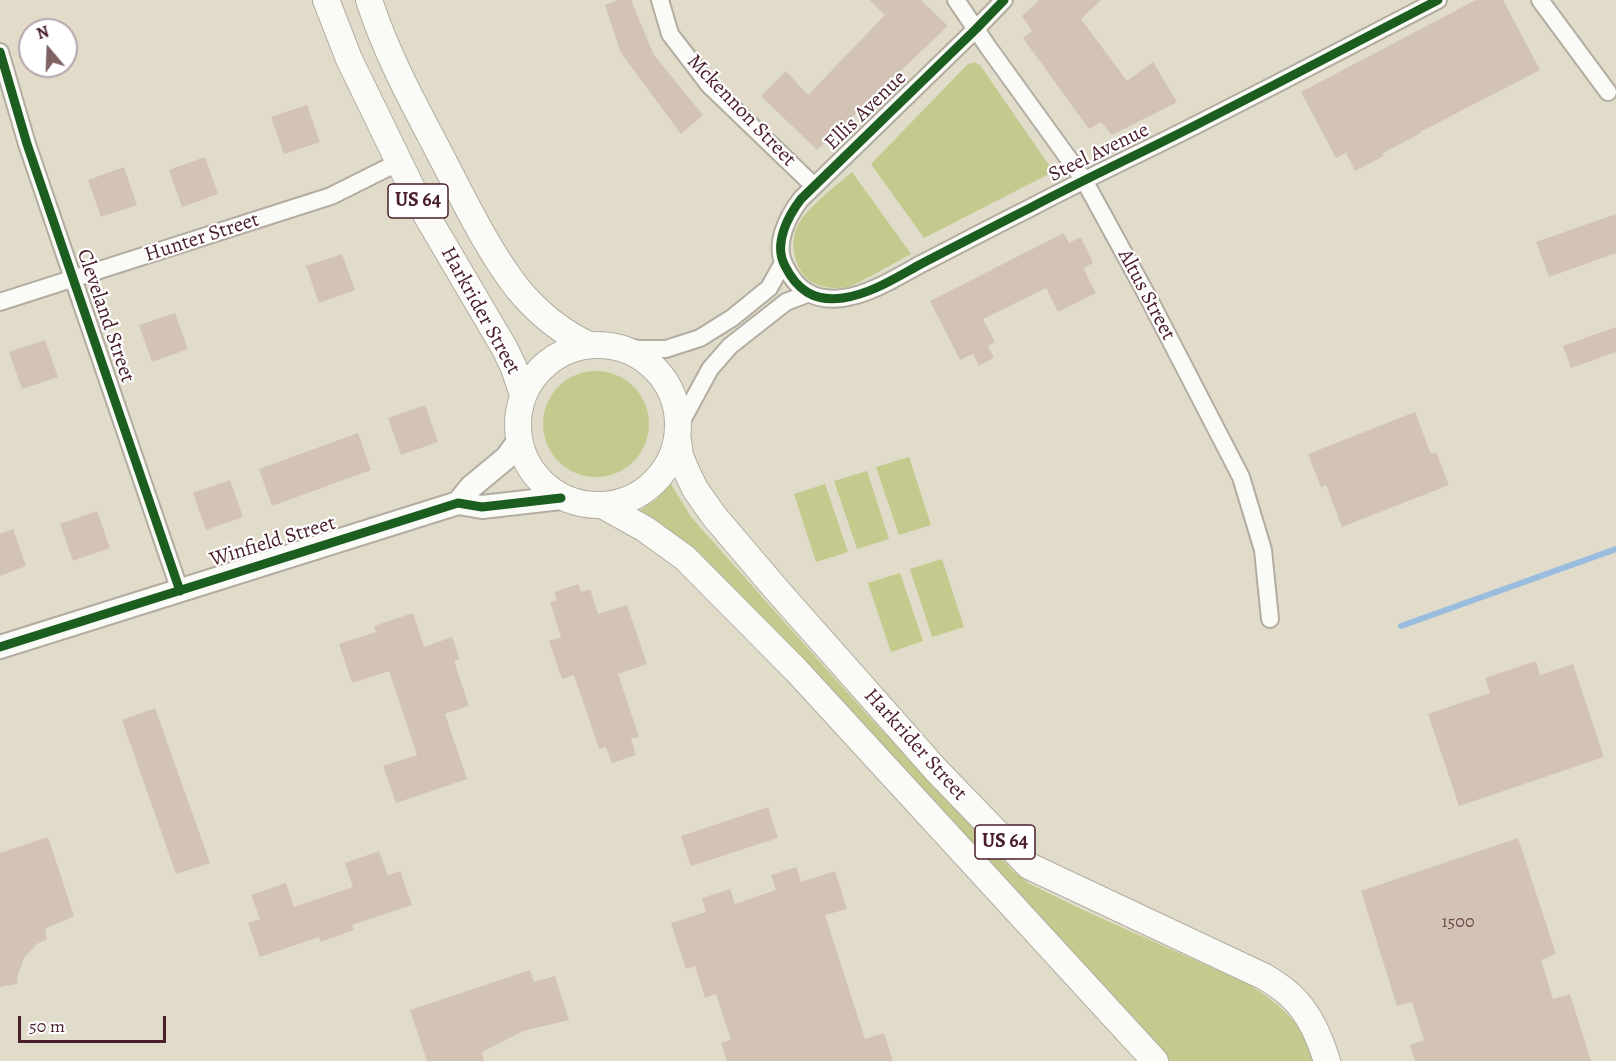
<!DOCTYPE html>
<style>
body{margin:0}
#map{position:relative;width:1616px;height:1061px;overflow:hidden;background:#e0dcc9;font-family:Alegreya,serif}
canvas{display:block}
.north{position:absolute;left:18px;top:18px;width:60px;height:60px;box-sizing:border-box;background:#fff;border:2px solid #b7a5aa;border-radius:50%;rotate:341deg;font-size:16px;font-weight:700;line-height:24px;text-align:center;color:#4a1f2b}
.north::after{content:'';display:block;margin:auto;width:21px;height:27px;background:#7e6162;clip-path:polygon(50% 0,100% 100%,50% 72%,0 100%)}
.scale{position:absolute;left:18px;top:1016px;width:148px;height:27px;box-sizing:border-box;border:3px solid #4a1f2b;border-top:0;padding-left:8px;font-size:18px;line-height:21px;white-space:nowrap;color:#4a1f2b;-webkit-text-stroke:4px #fff;paint-order:stroke}
</style>
<div id="map">
<canvas width="1616" height="1061"></canvas>
<div class="north">N</div>
<div class="scale">50 m</div>
</div>
<script>
const c = document.querySelector('canvas').getContext('2d');
c.lineJoin = 'round';
function fill(path, color) {
  c.fillStyle = color;
  c.fill(path, 'evenodd');
}
function stroke(path, color, width, dash) {
  c.strokeStyle = color;
  c.lineWidth = width;
  c.lineCap = dash ? 'butt' : 'round';
  c.setLineDash(dash || []);
  c.stroke(path);
}
function label(font, color, halo, rows, align = 'center') {
  c.font = font + ' Alegreya,serif';
  c.lineWidth = 4.5;
  c.setLineDash([]);
  c.textBaseline = 'middle';
  c.strokeStyle = halo;
  c.fillStyle = color;
  for (const [text, x, y, turn = 0] of rows) {
    c.save();
    c.translate(x, y);
    c.rotate((+turn || 0) * Math.PI / 180);
    c.textAlign = isNaN(turn) ? turn : align;
    if (halo) c.strokeText(text, 0, 0);
    c.fillText(text, 0, 0);
    c.restore();
  }
}
fill(new Path2D(`
 M 974,62 L 980,65 L 1051,168 L 1052,172 L 1047,175 L 924,238 L 871,164 L 967,65 Z
 M 852,172 L 911,254 C 898,261 884,269 871,276 C 864,279 857,284 850,286 C 838,290 821,288 810,281 C 795,270 789,244 797,227 C 806,208 836,186 852,172 Z
 M543 424a53 53 0 1 1 106 0a53 53 0 1 1-106 0Z
 M 909,457 L 931,525 L 899,535 L 876,467 Z
 M 867,471 L 889,539 L 857,549 L 834,481 Z
 M 671,484 L 691,517 L 771,607 L 863,710 L 1014,872 L 1030,884 L 1083,910 L 1246,983 C 1264,994 1282,1006 1295,1023 C 1304,1034 1309,1048 1315,1061 L 1169,1061 L 842,707 L 639,511 L 657,499 Z
 M 825,484 L 848,552 L 816,562 L 794,494 Z
 M 942,559 L 964,627 L 932,637 L 910,569 Z
 M 900,573 L 923,641 L 891,652 L 868,583 Z`), '#c4c98d');
stroke(new Path2D(`
 M 1401,626 L 1616,549`), '#9abcdf', 6);
fill(new Path2D(`
 M 617,0 L 631,0 L 654,55 L 703,115 L 681,134 L 621,53 L 605,5 Z
 M 870,0 L 921,0 L 948,26 L 817,150 L 761,96 L 786,71 L 808,95 L 885,15 Z
 M 1039,0 L 1101,0 L 1081,19 L 1127,81 L 1153,62 L 1177,102 L 1112,135 L 1101,122 L 1089,129 L 1023,38 L 1032,31 L 1022,16 Z
 M 1476,0 L 1503,0 L 1540,70 L 1420,132 L 1421,133 L 1383,153 L 1384,156 L 1355,171 L 1346,153 L 1336,158 L 1301,92 Z
 M 307,105 L 320,142 L 284,154 L 271,117 Z
 M 205,157 L 218,194 L 182,207 L 169,170 Z
 M 124,167 L 137,205 L 101,217 L 88,180 Z
 M 1616,214 L 1616,253 L 1549,277 L 1536,242 Z
 M 1064,233 L 1069,243 L 1081,237 L 1093,263 L 1083,268 L 1096,293 L 1058,312 L 1046,288 L 983,319 L 995,342 L 988,346 L 994,358 L 979,366 L 973,354 L 960,360 L 930,301 Z
 M 342,254 L 355,290 L 319,303 L 306,266 Z
 M 175,313 L 188,349 L 152,362 L 139,325 Z
 M 1616,327 L 1616,352 L 1571,368 L 1563,346 Z
 M 45,340 L 58,377 L 22,389 L 9,352 Z
 M 425,405 L 438,442 L 401,455 L 388,418 Z
 M 1415,412 L 1431,454 L 1436,452 L 1449,485 L 1342,527 L 1326,485 L 1321,487 L 1308,454 Z
 M 358,433 L 371,470 L 272,506 L 259,469 Z
 M 230,480 L 243,517 L 206,530 L 193,493 Z
 M 97,511 L 110,548 L 73,561 L 60,524 Z
 M 13,529 L 26,566 L 0,576 L 0,534 Z
 M 578,584 L 581,592 L 590,589 L 598,614 L 627,605 L 647,664 L 618,674 L 639,737 L 631,739 L 636,755 L 612,763 L 606,747 L 599,749 L 574,675 L 562,679 L 549,641 L 561,637 L 550,602 L 557,600 L 554,592 Z
 M 413,613 L 424,647 L 452,637 L 460,659 L 454,661 L 469,706 L 445,714 L 467,779 L 396,803 L 383,766 L 417,755 L 389,671 L 352,683 L 339,644 L 376,632 L 374,626 Z
 M 1536,661 L 1540,675 L 1573,664 L 1604,757 L 1459,806 L 1428,714 L 1490,693 L 1485,678 Z
 M 155,708 L 210,863 L 176,874 L 122,720 Z
 M 768,807 L 778,838 L 691,866 L 681,836 Z
 M 48,837 L 74,916 L 45,929 L 47,939 L 37,944 L 24,958 L 18,975 L 17,984 L 0,987 L 0,853 Z
 M 1518,838 L 1556,954 L 1541,960 L 1553,999 L 1570,994 L 1591,1061 L 1415,1061 L 1410,1045 L 1424,1040 L 1412,1002 L 1397,1006 L 1361,891 Z
 M 379,851 L 388,875 L 400,871 L 412,905 L 352,925 L 354,930 L 320,942 L 319,937 L 260,957 L 248,923 L 260,919 L 251,895 L 286,883 L 294,907 L 353,887 L 345,863 Z
 M 796,867 L 801,882 L 835,871 L 847,909 L 825,915 L 865,1039 L 884,1033 L 893,1061 L 727,1061 L 721,1043 L 731,1040 L 716,994 L 705,998 L 695,966 L 686,969 L 671,923 L 706,912 L 702,898 L 730,889 L 735,904 L 776,890 L 771,875 Z
 M 530,970 L 534,982 L 555,976 L 569,1020 L 523,1031 L 482,1052 L 484,1061 L 427,1061 L 410,1010 Z`), '#d3c3b5');
const street = new Path2D(`
 M 660,0 L 670,34 L 709,85 L 814,186
 M 956,0 L 988,47 L 1084,180 L 1149,299 L 1241,477 L 1263,550 L 1270,619
 M 1004,0 L 976,29 L 801,199 C 788,216 773,244 785,266 C 797,290 814,302 843,298 C 871,294 897,277 921,264 C 958,245 994,226 1030,208 C 1085,179 1141,153 1196,125 C 1277,84 1357,42 1438,0
 M 1540,0 L 1608,92
 M 0,52 L 27,144 L 180,591
 M 0,302 L 331,196 L 399,162
 M 612,346 L 640,349 L 666,349 L 700,338 L 732,318 L 769,288 L 783,263
 M 679,426 L 710,369 L 730,346 L 786,302 L 807,294`);
const secondary = new Path2D(`
 M 458,503 L 471,487 L 506,458 L 518,442
 M 0,647 L 458,503 L 482,507 L 561,498`);
const primary = new Path2D(`
 M 326,0 L 349,59 L 418,201 L 505,349 L 514,368 L 523,395
 M 369,0 C 387,56 415,106 442,158 C 465,202 487,249 518,289 C 538,313 561,332 589,345
 M518 425a80 80 0 1 1 160 0a80 80 0 1 1-160 0Z
 M 678,440 L 680,456 L 686,470 L 695,489 L 714,516 L 776,589 L 937,771 L 1029,866 L 1265,977 C 1273,982 1282,988 1289,994 C 1309,1012 1319,1036 1327,1061
 M 602,505 L 645,529 L 685,558 L 797,671 L 1155,1061`);
stroke(street, '#b3aca1', 20);
stroke(secondary, '#b3aca1', 26);
stroke(primary, '#b3aca1', 28);
stroke(street, '#fafaf7', 16);
stroke(secondary, '#fafaf7', 22);
stroke(primary, '#fafaf7', 26);
stroke(new Path2D(`
 M 1004,0 L 976,29 L 801,199 C 788,216 773,244 785,266 C 797,290 814,302 843,298 C 871,294 897,277 921,264 C 958,245 994,226 1030,208 C 1085,179 1141,153 1196,125 C 1277,84 1357,42 1438,0
 M 0,52 L 27,144 L 180,591
 M 0,647 L 458,503 L 482,507 L 561,498`), '#1b5e20', 9);
label('18px', '#6c484e', null, [
 ["1500",1458,923]
]);
for (const [x, y, w] of [
 [418,201,60],
 [1005,842,60]
]) {
  const box = new Path2D();
  box.roundRect(x - w / 2, y - 17, w, 34, 4.5);
  c.fillStyle = '#fff';
  c.fill(box);
  stroke(box, '#4a1f2b', 1.5);
}
label('bold 20px', '#4a1f2b', null, [
 ["US 64",418,201],
 ["US 64",1005,842]
]);
label('21px', '#4a1f2b', '#fff', [
 ["Mckennon Street",741,111,46],
 ["Ellis Avenue",866,111,-44],
 ["Steel Avenue",1099,153,-26],
 ["Hunter Street",202,238,-18],
 ["Altus Street",1146,295,62],
 ["Harkrider Street",480,311,61],
 ["Cleveland Street",105,316,71],
 ["Winfield Street",273,542,-17],
 ["Harkrider Street",915,745,48]
]);
</script>
